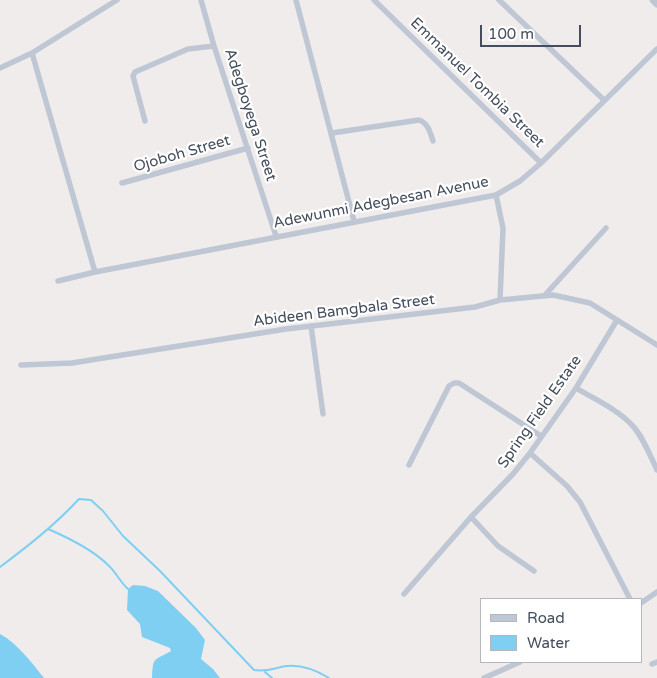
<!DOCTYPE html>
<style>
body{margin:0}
#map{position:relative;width:657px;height:678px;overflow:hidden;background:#f0ecec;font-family:"Varela Round",sans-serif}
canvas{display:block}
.legend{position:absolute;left:480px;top:598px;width:162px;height:65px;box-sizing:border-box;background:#fff;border:1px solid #b4b8bd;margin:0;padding:6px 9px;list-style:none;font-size:15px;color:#434d5b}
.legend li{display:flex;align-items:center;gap:10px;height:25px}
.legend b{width:25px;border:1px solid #b4b8bd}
.scale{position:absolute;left:480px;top:25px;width:101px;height:22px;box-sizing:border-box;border:2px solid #434d5b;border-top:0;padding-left:6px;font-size:15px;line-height:18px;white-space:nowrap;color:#434d5b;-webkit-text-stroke:4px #fff;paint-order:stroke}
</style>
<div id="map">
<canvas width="657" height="678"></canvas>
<ul class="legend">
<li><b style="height:6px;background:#bec7d3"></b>Road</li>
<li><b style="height:14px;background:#7fcff3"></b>Water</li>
</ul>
<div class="scale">100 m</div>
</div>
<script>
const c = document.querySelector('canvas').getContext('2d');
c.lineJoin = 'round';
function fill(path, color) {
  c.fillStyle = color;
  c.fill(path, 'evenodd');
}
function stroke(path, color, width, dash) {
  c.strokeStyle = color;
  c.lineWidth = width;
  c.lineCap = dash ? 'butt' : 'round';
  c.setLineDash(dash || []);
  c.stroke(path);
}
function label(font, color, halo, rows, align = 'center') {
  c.font = font + ' "Varela Round",sans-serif';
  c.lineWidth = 4.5;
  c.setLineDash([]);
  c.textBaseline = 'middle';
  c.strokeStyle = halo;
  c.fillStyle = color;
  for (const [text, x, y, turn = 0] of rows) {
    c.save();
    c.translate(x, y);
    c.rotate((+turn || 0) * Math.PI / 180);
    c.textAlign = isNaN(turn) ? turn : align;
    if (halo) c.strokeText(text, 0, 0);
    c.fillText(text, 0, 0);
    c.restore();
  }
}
fill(new Path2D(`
 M 133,585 L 145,586 L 158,591 L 196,628 L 205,640 L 201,659 L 213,669 L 220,678 L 152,678 C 153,657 153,661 171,651 L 170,648 L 142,637 L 140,624 L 127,610 L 128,589 Z
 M 0,634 C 17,643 32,663 44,678 L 0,678 Z`), '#7fcff3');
stroke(new Path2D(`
 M 48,529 C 69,538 92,549 108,565 C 116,572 120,582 128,589
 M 0,567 C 28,546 55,525 79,499 L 91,500 L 103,511 L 123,536 L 160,571 L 254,670 C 268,672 274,668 286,666 C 302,664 316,670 329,678
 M 265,672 L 272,678`), '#7fcff3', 2);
stroke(new Path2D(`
 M 201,0 L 214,46 L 276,236
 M 296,0 L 354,221
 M 374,0 L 541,163
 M 499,0 L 604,100
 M 32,53 L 95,272
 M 0,68 L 32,53 L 117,0
 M 145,121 L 133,76 L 135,72 L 188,49 L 214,46
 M 332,133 L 419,120 C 428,123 430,132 433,141
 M 122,183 L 248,148
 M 496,195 L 503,228 L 500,300
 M 58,281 L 95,272 L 496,195 L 520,181 L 541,163 L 657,49
 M 545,295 L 606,228
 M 311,326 L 323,414
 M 21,365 L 72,363 L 286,329 L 475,307 L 500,300 L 553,295 L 590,303 L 657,345
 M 576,388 C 594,399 617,409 632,425 C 643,437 650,455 657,470
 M 530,453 L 567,486 L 580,502 L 630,599
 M 409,465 L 449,386 L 454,383 L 459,383 L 541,436
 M 471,517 L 498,546 L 534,571
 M 404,594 L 471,517 L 513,474 L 530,453 L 576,388 L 617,320
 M 641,603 L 657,592
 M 652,664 L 657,662
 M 484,678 L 520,662`), '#bec7d3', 5.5);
stroke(new Path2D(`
 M 653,0 L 657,4`), '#bec7d3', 7);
label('15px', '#434d5b', '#fff', [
 ["Emmanuel Tombia Street",477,83,44],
 ["Adegboyega Street",250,115,72],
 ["Ojoboh Street",182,154,-16],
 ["Adewunmi Adegbesan Avenue",381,203,-11],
 ["Abideen Bamgbala Street",344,311,-7],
 ["Spring Field Estate",540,412,-55]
]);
</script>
